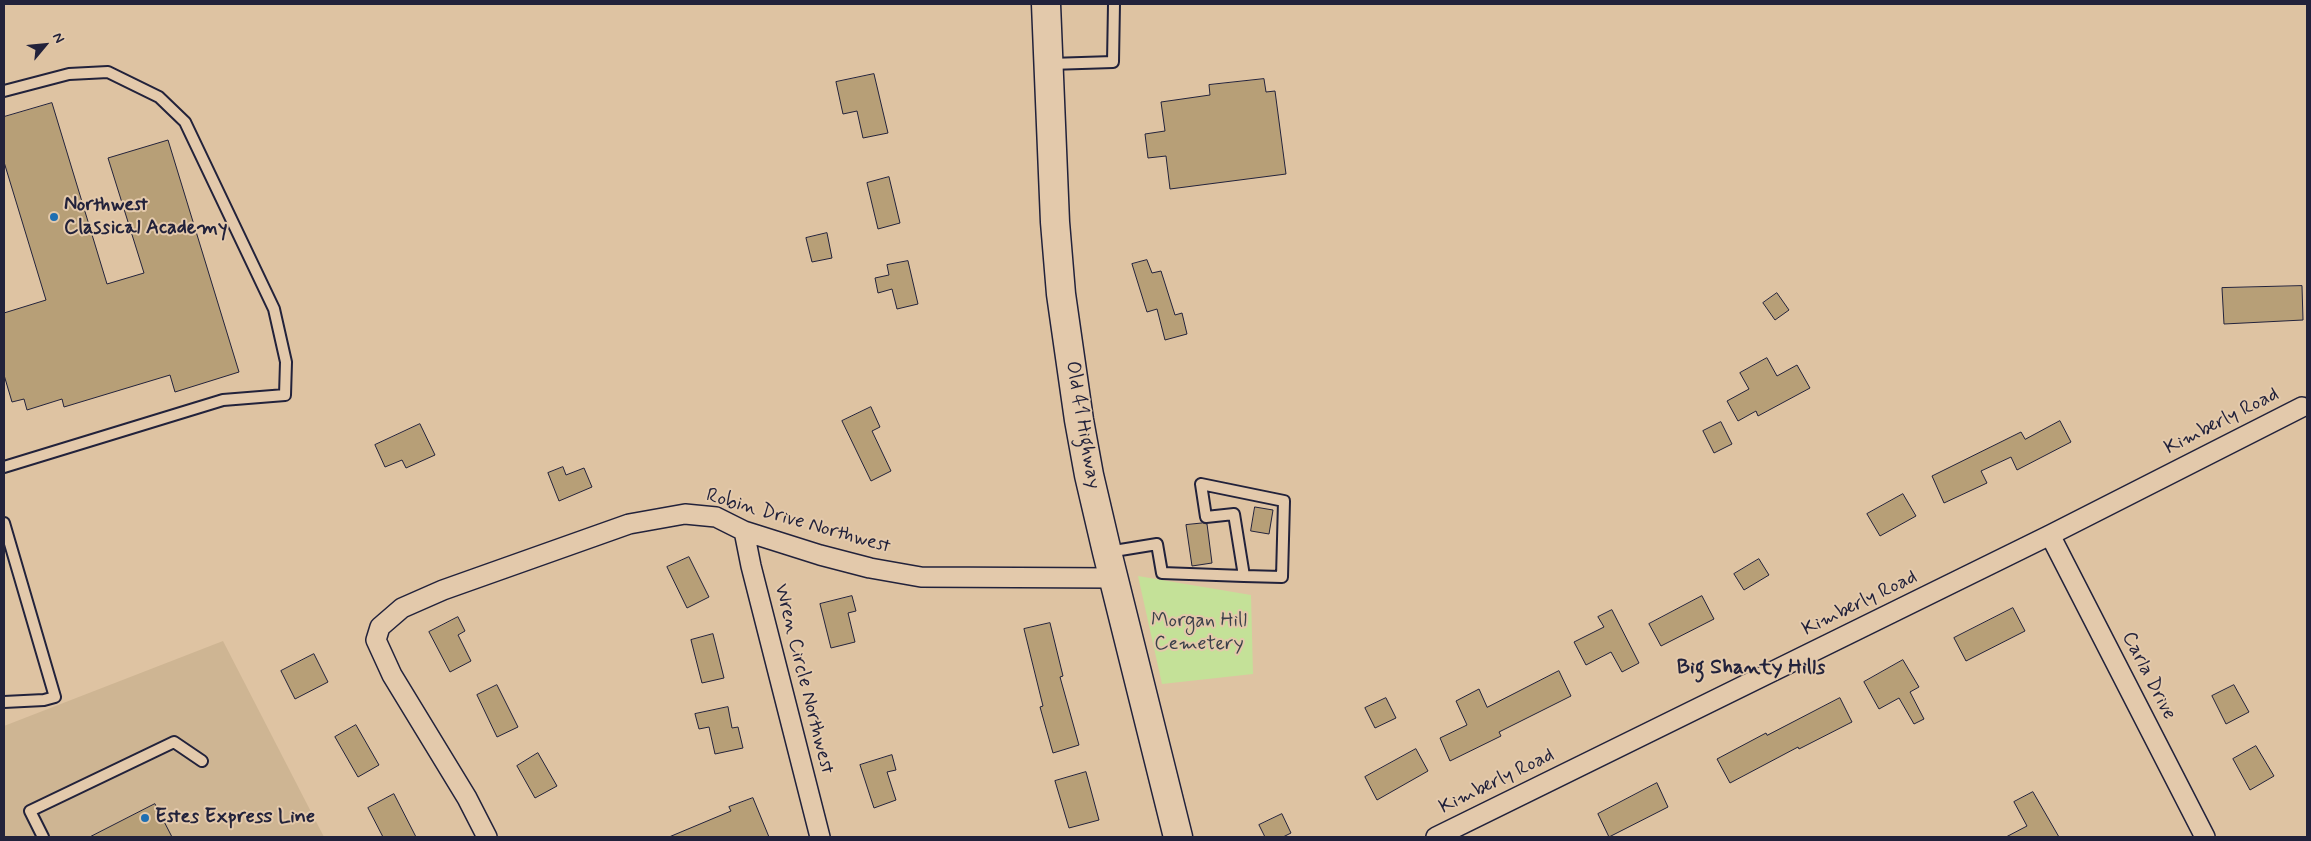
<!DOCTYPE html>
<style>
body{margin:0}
#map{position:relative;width:2311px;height:841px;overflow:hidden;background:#dec3a2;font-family:Mynerve,sans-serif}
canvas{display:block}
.frame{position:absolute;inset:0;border:5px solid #22223b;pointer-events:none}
.north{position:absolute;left:20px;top:20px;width:50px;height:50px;-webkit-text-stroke:4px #e3c9ab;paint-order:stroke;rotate:62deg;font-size:14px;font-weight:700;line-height:20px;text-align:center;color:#22223b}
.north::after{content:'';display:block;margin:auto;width:18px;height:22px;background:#22223b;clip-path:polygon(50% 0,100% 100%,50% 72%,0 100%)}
</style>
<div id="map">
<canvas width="2311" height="841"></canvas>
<div class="frame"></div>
<div class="north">N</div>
</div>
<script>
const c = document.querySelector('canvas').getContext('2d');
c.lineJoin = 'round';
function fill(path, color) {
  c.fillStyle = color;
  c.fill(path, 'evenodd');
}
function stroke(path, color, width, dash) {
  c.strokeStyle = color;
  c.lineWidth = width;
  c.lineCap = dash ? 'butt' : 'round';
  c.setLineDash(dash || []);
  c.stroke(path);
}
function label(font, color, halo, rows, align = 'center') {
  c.font = font + ' Mynerve,sans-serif';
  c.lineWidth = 4;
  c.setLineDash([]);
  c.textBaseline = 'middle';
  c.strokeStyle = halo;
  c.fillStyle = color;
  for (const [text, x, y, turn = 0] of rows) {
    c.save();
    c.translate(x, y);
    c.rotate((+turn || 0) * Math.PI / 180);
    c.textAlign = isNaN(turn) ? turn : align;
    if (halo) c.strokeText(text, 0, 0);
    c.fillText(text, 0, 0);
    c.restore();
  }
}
fill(new Path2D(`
 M 223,641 L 324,837 L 4,837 L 4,726 Z`), '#ceb593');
fill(new Path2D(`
 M 1138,576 L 1251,595 L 1253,674 L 1162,684 Z`), '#c4e198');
const building = new Path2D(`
 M 874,74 L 888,133 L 863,138 L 857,111 L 843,114 L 836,82 Z
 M 1264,79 L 1266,92 L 1275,91 L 1286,174 L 1170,189 L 1166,156 L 1148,158 L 1145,134 L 1165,131 L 1161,102 L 1210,95 L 1209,85 Z
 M 52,103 L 107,284 L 144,273 L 108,158 L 168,140 L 239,372 L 175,392 L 170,375 L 64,407 L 62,399 L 27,410 L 24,399 L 12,402 L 4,375 L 4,313 L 46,300 L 4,162 L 4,117 Z
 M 889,177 L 900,223 L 878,229 L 867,183 Z
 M 827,233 L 832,258 L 812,262 L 806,238 Z
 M 1147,260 L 1152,273 L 1161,271 L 1175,315 L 1182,313 L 1187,334 L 1165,340 L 1157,309 L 1147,312 L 1132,264 Z
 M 908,261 L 918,304 L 897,309 L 892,289 L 878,293 L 875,278 L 889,275 L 887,265 Z
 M 2302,286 L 2303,320 L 2224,324 L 2222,288 Z
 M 1777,293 L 1789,310 L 1775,320 L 1763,303 Z
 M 1767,358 L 1777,376 L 1797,365 L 1810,388 L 1758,416 L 1756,411 L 1738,421 L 1727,401 L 1749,389 L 1740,373 Z
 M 871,407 L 880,427 L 872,431 L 891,471 L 871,481 L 842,421 Z
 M 2060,421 L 2071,442 L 2017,470 L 2011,457 L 1981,471 L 1987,483 L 1944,503 L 1932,476 L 2021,432 L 2025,439 Z
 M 1721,422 L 1732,444 L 1714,453 L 1703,431 Z
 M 420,424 L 435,455 L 406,468 L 402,460 L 385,467 L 375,445 Z
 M 563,467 L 566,475 L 584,468 L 592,487 L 559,501 L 548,473 Z
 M 1903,494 L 1916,516 L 1880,536 L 1867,514 Z
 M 1255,507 L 1273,510 L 1269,534 L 1251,531 Z
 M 1203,523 L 1207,524 L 1212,563 L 1192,566 L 1186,525 Z
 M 689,557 L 709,597 L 687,608 L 667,567 Z
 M 1759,559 L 1769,575 L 1744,590 L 1734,574 Z
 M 852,596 L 856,611 L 848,613 L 855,642 L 831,648 L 820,604 Z
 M 1702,596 L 1714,619 L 1661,646 L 1649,624 Z
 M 2013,608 L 2025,631 L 1966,661 L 1954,638 Z
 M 1612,610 L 1639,663 L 1622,672 L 1611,652 L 1586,665 L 1574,642 L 1604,627 L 1598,617 Z
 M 458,617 L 465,631 L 458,635 L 471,661 L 450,672 L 429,632 Z
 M 1050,623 L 1063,676 L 1060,677 L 1079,745 L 1053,753 L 1040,707 L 1043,706 L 1024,629 Z
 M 713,634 L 724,678 L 702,683 L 691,640 Z
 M 314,654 L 328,682 L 295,699 L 281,671 Z
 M 1903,660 L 1919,687 L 1910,692 L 1924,719 L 1914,724 L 1899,698 L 1879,709 L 1864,682 Z
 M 1559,671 L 1571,696 L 1499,732 L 1501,736 L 1450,761 L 1440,738 L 1467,725 L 1456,701 L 1479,689 L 1487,707 Z
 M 497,685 L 518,727 L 497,737 L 477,695 Z
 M 2234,685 L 2249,712 L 2226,724 L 2212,696 Z
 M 1386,698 L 1396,718 L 1375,728 L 1365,708 Z
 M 1840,698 L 1852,722 L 1799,749 L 1798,747 L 1730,783 L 1717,759 L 1766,733 L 1767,735 Z
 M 728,707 L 732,728 L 738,727 L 743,748 L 715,754 L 709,727 L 699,729 L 695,714 Z
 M 356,725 L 379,765 L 358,777 L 335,737 Z
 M 2256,746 L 2274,776 L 2250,790 L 2233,759 Z
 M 1416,749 L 1428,771 L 1377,800 L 1365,777 Z
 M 538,753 L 557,786 L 535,798 L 517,766 Z
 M 892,755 L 896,770 L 887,772 L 896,800 L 874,808 L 860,765 Z
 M 1086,772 L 1099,820 L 1069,828 L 1055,781 Z
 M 1657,783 L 1668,807 L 1609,837 L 1598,814 Z
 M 2033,792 L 2059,837 L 2006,837 L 2027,826 L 2014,802 Z
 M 394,794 L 416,837 L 383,837 L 368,808 Z
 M 753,798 L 769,837 L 669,837 L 731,811 L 729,807 Z
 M 155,804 L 172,837 L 90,837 Z
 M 1282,814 L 1291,833 L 1283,837 L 1265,837 L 1259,825 Z`);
fill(building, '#b79f77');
stroke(building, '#22223b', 1);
const lane = new Path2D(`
 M 1050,64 L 1113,62 L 1114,4
 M 4,91 L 69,74 L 108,72 L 159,97 L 185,122 L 274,309 L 286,362 L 285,395 L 223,400 L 4,467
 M 4,523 L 55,697 L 44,700 L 4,702
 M 1108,552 L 1157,544 L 1162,573 L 1244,576 L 1234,514 L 1206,517 L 1201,484 L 1284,501 L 1282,577 L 1244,576
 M 43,837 L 30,811 L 174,742 L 202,761`);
const street = new Path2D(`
 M 744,531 L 751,566 L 820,837
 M 2050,535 L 2205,837
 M 487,837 L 467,798 L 392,675 L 376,640 L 380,627 L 402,608 L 443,590 L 629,524 L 685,514 L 716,517 L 744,531 L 820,555 L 870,568 L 921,577 L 1113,578
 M 1436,837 L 2050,535 L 2302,407`);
const secondary = new Path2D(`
 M 1046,4 L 1055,222 L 1061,294 L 1079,420 L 1089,475 L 1107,552 L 1178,837`);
stroke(lane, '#22223b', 14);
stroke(street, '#22223b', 22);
stroke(secondary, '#22223b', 31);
stroke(lane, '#e3c9ab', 10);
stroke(street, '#e3c9ab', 19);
stroke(secondary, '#e3c9ab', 28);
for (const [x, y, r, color] of [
 [54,217,5,"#1f6fb2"],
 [145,818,5,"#1f6fb2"]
]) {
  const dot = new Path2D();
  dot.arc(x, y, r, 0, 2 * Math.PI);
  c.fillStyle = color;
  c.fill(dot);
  stroke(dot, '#e3c9ab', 2);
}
label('bold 20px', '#22223b', '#e3c9ab', [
 ["Northwest",64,206],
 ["Classical Academy",64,229],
 ["Estes Express Line",155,818]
], 'left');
label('20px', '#22223b', '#e3c9ab', [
 ["Kimberly Road",2222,422,-27],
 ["Old 41 Highway",1082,425,80],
 ["Robin Drive Northwest",798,522,16],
 ["Kimberly Road",1860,604,-26],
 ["Carla Drive",2148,676,63],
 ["Wren Circle Northwest",803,679,76],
 ["Kimberly Road",1497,782,-26]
]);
label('20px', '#3a3f49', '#e3c9ab', [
 ["Morgan Hill",1199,622],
 ["Cemetery",1199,645]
]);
label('bold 21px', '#22223b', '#e3c9ab', [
 ["Big Shanty Hills",1751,669]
]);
</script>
